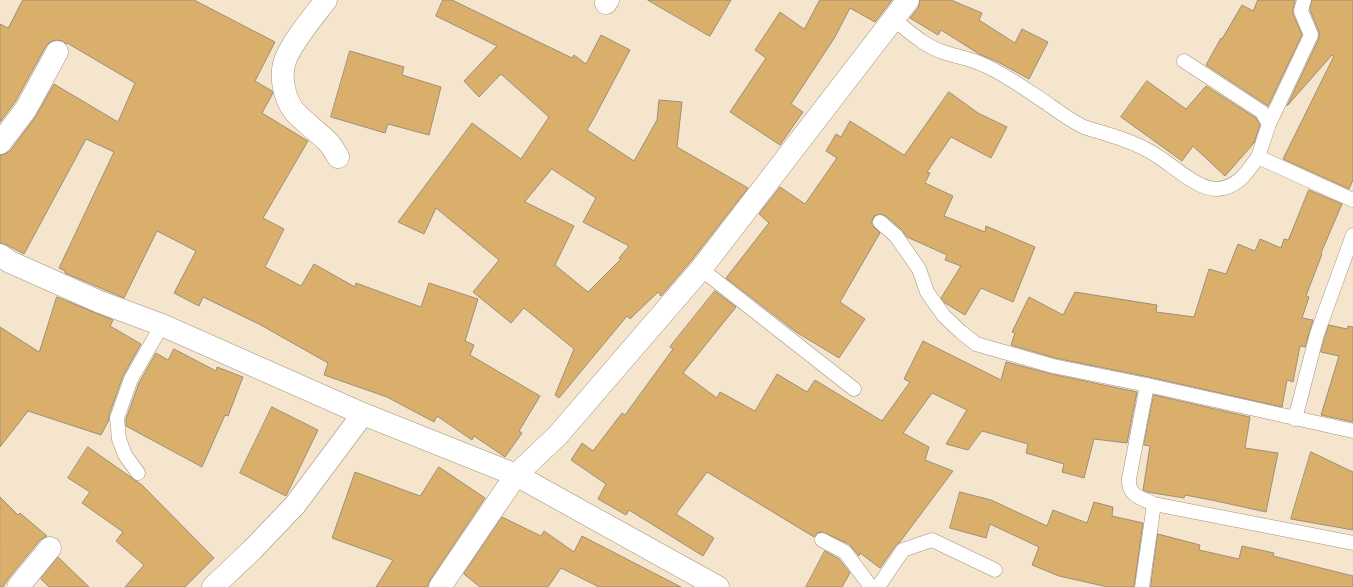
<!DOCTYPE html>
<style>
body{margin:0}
canvas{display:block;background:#f5e5cd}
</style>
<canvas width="1353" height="587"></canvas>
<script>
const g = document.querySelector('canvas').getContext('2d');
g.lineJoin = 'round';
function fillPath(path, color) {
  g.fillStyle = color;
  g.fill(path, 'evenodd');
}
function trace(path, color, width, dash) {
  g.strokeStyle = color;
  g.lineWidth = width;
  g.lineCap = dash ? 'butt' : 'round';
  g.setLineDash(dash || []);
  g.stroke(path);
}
const building = new Path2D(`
 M 23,0 L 194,0 L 275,42 L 255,81 L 272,91 L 273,93 L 262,113 L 308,141 L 263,218 L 284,229 L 265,267 L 301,286 L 314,264 L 355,287 L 356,283 L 421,307 L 429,283 L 478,299 L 465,341 L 474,345 L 470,355 L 540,396 L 519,431 L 522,433 L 505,457 L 474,436 L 472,440 L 437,416 L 434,422 L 387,397 L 324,375 L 328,363 L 259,324 L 203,297 L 199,306 L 174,293 L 196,251 L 157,231 L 124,298 L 65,273 L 65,271 L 59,268 L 114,152 L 86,139 L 24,254 L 7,245 L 0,243 L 0,155 L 5,154 L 10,151 L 36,116 L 54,84 L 118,122 L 135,83 L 67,43 L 66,44 L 63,41 L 56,40 L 50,42 L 46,46 L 15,102 L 0,122 L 0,24 L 8,28 Z
 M 443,0 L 452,0 L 572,58 L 574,55 L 586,64 L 601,35 L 630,50 L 594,118 L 587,130 L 634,161 L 657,120 L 659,100 L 682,102 L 677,147 L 748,188 L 691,261 L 661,296 L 658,292 L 630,319 L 627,316 L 559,398 L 555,395 L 574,349 L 524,308 L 511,323 L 473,292 L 499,260 L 436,208 L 424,234 L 398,222 L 472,123 L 521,159 L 549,117 L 501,74 L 479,97 L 464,81 L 497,46 L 436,16 ZM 552,169 L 596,198 L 583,222 L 629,246 L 619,258 L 621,259 L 588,292 L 555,265 L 574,226 L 525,202 Z
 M 648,0 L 731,0 L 710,36 Z
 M 820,0 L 892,0 L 875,22 L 850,8 L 835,37 L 791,104 L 803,112 L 780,145 L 730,112 L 766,58 L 755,50 L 780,12 L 804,29 Z
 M 920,0 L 951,0 L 982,13 L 979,20 L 1015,43 L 1022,29 L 1048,42 L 1029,79 L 998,62 L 979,54 L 941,30 L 938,35 L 910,18 L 918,8 Z
 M 1258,0 L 1295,0 L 1293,9 L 1293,14 L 1302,35 L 1268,106 L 1206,65 L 1221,38 L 1222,39 L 1242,5 L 1253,11 Z
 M 1312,0 L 1353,0 L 1353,180 L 1349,189 L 1283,159 L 1334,56 L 1332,55 L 1287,106 L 1319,38 L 1319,32 L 1310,10 Z
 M 350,51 L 404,67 L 402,75 L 441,87 L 429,135 L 388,124 L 385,133 L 331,117 Z
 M 1147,81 L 1186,109 L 1206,86 L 1256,118 L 1260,125 L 1254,143 L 1225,176 L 1193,146 L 1182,161 L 1121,117 Z
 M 949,92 L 978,113 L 1007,127 L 991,158 L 951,137 L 927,172 L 930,173 L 925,183 L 953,196 L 944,216 L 985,232 L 986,226 L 1035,247 L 1013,302 L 981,288 L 965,315 L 945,303 L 941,298 L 961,266 L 945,260 L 947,255 L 907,237 L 902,230 L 886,216 L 881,214 L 874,216 L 872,221 L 872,225 L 880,233 L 840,302 L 865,319 L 839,358 L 796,332 L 726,278 L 769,223 L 759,214 L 780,187 L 805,204 L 837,158 L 826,151 L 836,134 L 841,137 L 850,121 L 904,155 Z
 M 1309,190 L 1342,204 L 1321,253 L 1322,254 L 1306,296 L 1309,297 L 1302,318 L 1313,320 L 1305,347 L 1300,346 L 1293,382 L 1287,380 L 1282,407 L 1149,377 L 1055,358 L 1011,345 L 1015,333 L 1012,332 L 1029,297 L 1063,315 L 1075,292 L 1157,305 L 1156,312 L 1194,317 L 1209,269 L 1226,274 L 1238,244 L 1255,251 L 1260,239 L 1281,248 L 1284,239 L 1288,240 Z
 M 715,291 L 736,307 L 683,373 L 717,398 L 720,392 L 755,411 L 777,374 L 807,392 L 815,380 L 882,421 L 910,382 L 904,379 L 923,341 L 1001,380 L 1006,362 L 1051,374 L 1137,392 L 1127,443 L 1094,439 L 1084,478 L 1062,472 L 1064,464 L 1026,453 L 1028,444 L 982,431 L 968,450 L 946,444 L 967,410 L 932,393 L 903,433 L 929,447 L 925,460 L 953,471 L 900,542 L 896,545 L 880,568 L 860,553 L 859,556 L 849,544 L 822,532 L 817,533 L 814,537 L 707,472 L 676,514 L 714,538 L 703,556 L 629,510 L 626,515 L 598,499 L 606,484 L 571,460 L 582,443 L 593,451 L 622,413 L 625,415 L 673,349 L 670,347 Z
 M 57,297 L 113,320 L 110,326 L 141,344 L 123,376 L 109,415 L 109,420 L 101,435 L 28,411 L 0,447 L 0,327 L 39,352 Z
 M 1329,325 L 1347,329 L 1348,326 L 1353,327 L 1353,422 L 1321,415 L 1339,356 L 1321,352 Z
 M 174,349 L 216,371 L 217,367 L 243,377 L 228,416 L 225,415 L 202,467 L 126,426 L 126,419 L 139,383 L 156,353 L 168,360 Z
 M 1154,395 L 1250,417 L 1245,448 L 1278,453 L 1266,512 L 1216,501 L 1185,495 L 1184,498 L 1147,492 L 1143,490 L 1150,446 L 1144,445 Z
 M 272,407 L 318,430 L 286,496 L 240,473 Z
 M 88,447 L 142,485 L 214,558 L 185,587 L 125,587 L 144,565 L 116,541 L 123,532 L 82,503 L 90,492 L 68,478 Z
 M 1311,452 L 1353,472 L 1353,530 L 1291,519 Z
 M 439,467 L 485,498 L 430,580 L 428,587 L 376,587 L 393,560 L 332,538 L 355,472 L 420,496 Z
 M 960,492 L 991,500 L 1047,526 L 1053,510 L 1087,523 L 1094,502 L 1113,507 L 1112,516 L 1143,523 L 1134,587 L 1108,587 L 1059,576 L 1032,565 L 1039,547 L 990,524 L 986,538 L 950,528 Z
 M 0,497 L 18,515 L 20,513 L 47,536 L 40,540 L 8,579 L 3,587 L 0,587 Z
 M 502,517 L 541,536 L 544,531 L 574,552 L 582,536 L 681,587 L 599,587 L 561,568 L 548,587 L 480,587 L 464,574 Z
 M 1158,534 L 1200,545 L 1199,550 L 1239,559 L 1242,546 L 1274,553 L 1273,556 L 1353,576 L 1353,587 L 1151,587 Z
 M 825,551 L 839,559 L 850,573 L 842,587 L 806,587 Z
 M 58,557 L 89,587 L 49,587 L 41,579 Z`);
fillPath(building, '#d9af6b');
trace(building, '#9d8f78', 1);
const service = new Path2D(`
 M 893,19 C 909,31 924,46 943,52 C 958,57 972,59 986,66 C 1008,76 1028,91 1048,104 C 1059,112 1071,121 1084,127 C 1092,130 1101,132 1110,135 C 1123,139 1137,144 1149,151 C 1169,161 1195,189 1216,189 C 1238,188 1247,172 1258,157
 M 1184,61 L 1262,112 L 1269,124 L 1258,157 L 1353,200
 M 1269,124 L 1311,35 L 1301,11 L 1304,0
 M 880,222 L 896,236 L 919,269 L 927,292 L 944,316 L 961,332 L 976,344 L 1053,366 L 1147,385 L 1353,431
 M 701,269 L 854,389
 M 1147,385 L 1129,479 C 1128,496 1141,498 1154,504 L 1353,543
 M 1295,419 L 1317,334 L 1353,235
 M 138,473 L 125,455 L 119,439 L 117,418 L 131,379 L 162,325
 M 822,540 L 845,552 L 871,587
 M 878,587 L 903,550 L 932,540 L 995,570
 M 1142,587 L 1154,504`);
const minor = new Path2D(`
 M 326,0 C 313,17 295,38 286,58 C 279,74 284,98 294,111 C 304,122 317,131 328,142 C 332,146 335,152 338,157
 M 606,3 L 608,0
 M 0,143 L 26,109 L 57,52
 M 0,255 L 10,262 L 100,302 L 162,325 L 363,414 L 516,475 L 718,587
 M 18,587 L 50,548
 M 213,587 L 253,549 L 295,505 L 363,414
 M 440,587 L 516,475 L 558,435 L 701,269 L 908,0`);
trace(service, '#a1937d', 15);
trace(minor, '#a1937d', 23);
trace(service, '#fff', 14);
trace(minor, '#fff', 22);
</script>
